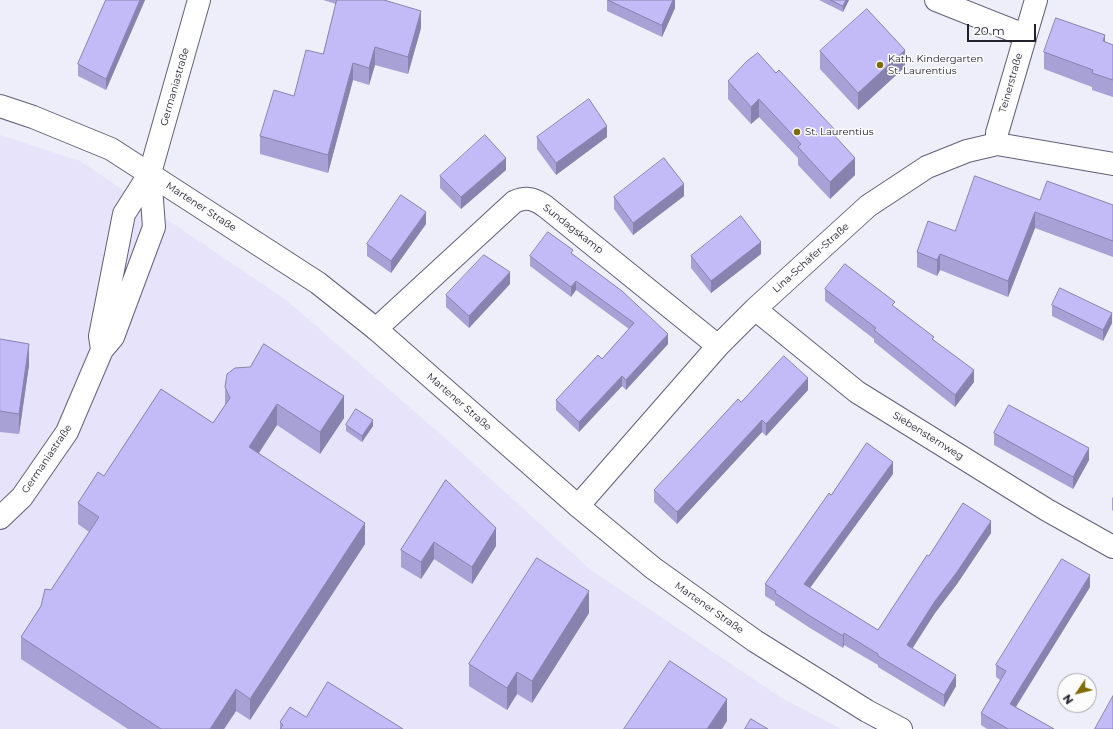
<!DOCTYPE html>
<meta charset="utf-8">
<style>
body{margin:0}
#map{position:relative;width:1113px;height:729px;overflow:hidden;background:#eeedfa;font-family:Montserrat,sans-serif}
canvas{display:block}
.north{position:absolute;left:1057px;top:673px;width:40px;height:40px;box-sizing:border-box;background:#fcfcfc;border:1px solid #a5a4a9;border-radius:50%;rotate:235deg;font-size:11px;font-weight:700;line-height:16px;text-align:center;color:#22202c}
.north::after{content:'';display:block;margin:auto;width:14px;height:18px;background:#816b04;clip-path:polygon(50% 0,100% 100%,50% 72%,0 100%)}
.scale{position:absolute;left:967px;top:24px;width:69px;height:18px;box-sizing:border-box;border:2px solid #22202c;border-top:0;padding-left:5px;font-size:12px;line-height:14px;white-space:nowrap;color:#22202c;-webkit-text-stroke:3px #fcfcfc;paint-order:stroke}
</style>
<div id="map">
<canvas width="1113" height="729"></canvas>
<div class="north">N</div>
<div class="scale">20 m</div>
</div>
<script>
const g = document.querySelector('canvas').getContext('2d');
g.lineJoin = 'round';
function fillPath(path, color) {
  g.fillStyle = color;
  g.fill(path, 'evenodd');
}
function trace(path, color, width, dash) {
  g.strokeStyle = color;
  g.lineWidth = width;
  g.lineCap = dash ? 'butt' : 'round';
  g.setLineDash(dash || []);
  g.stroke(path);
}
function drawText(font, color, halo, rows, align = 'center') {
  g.font = font + ' Montserrat,sans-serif';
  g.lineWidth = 3;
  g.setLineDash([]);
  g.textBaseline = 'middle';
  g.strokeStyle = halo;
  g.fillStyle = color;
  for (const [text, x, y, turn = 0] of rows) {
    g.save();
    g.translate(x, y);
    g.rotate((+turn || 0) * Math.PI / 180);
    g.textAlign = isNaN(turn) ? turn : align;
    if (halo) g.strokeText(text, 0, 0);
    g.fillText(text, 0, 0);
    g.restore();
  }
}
fillPath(new Path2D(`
 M 0,135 L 80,161 L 285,299 L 454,446 L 592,571 L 780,697 L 841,729 L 0,729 Z`), '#e6e3fb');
const minor = new Path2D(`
 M 936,0 L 1024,35
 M 997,144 L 997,133 L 1036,0
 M 755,309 L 857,392 L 1047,510 L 1113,547
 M 376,329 L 514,202 C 527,196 535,199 546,207 L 718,346
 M 102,350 L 100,336 L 124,214 L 150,173 L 199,0
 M 578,506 L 718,346 L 755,309 L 868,206 L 927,167 L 967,151 L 997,144 L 1113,164
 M 0,518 L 22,497 L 67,432 L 102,350 L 113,337 L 154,227 L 150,173`);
const tertiary = new Path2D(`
 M 0,106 L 33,117 L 111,149 L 318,283 L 376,329 L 578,506 L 653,568 L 755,641 L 867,711 L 901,729`);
trace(minor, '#635f7b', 24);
trace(tertiary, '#635f7b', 24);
trace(minor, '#fff', 22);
trace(tertiary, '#fff', 22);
fillPath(new Path2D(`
 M 106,0 L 145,0 L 106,90 L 78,76 L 78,64 Z
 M 323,0 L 384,0 L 421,28 L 408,74 L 375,65 L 369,85 L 353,80 L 328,173 L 260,154 L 260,136 L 294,96 L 323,54 L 336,4 Z
 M 607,0 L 675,0 L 675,8 L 662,37 L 607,11 Z
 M 819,0 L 849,0 L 843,12 Z
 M 1105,42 L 1113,45 L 1113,97 L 1092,90 L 1092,87 L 1044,69 L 1044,52 Z
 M 820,51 L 905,67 L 858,110 L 820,69 Z
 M 776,73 L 836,138 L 855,175 L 830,199 L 798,165 L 798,158 L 759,117 L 751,124 L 728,99 L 728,81 Z
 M 537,137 L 607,137 L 556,175 L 537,149 Z
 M 506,170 L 461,209 L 440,188 L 440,176 Z
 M 684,196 L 633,235 L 614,209 L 614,197 Z
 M 1040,200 L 1113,205 L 1113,257 L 1035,228 L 1008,297 L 940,270 L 937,276 L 917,267 L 917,252 L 955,231 Z
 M 426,224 L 391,273 L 367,256 L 367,244 Z
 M 573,254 L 668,344 L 626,390 L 622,386 L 579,432 L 556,410 L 556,400 L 602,359 L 629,329 L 576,290 L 571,297 L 530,266 L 530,256 Z
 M 761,254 L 711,293 L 691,268 L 691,256 Z
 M 510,284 L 469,328 L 446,307 L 446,295 Z
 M 825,289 L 895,307 L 934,340 L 974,382 L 955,407 L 874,342 L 874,339 L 825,301 Z
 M 1052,305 L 1112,323 L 1103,341 L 1052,316 Z
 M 0,339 L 29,365 L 19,434 L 0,432 Z
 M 225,387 L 344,418 L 320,454 L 277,425 L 259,453 L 365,544 L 250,720 L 236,711 L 224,729 L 128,729 L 21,659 L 21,637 L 89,532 L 78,524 L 78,503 L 104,476 L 213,423 L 225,405 Z
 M 808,390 L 766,436 L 762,432 L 677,524 L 654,502 L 654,490 L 741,402 Z
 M 346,425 L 373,426 L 362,442 L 346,431 Z
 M 994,433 L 1089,460 L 1073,489 L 994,445 Z
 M 893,474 L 810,588 L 878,630 L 929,556 L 991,533 L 957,584 L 935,613 L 912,648 L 956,686 L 944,707 L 878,667 L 878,665 L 844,645 L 843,648 L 810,628 L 775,605 L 775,602 L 765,596 L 765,584 L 831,495 Z
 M 446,480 L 496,546 L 472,584 L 434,559 L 421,579 L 401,567 L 401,550 Z
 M 1113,497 L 1113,511 L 1112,510 L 1112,498 Z
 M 1090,587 L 1016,707 L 1054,729 L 987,729 L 981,725 L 981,713 L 1000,680 L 996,677 L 996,665 Z
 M 589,613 L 532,703 L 517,694 L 507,710 L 469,686 L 469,664 Z
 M 306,717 L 403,729 L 280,729 L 280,722 Z`), '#a8a1d5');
fillPath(new Path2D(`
 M 140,0 L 145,0 L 106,90 L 106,79 Z
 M 673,0 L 675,0 L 675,8 L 662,37 L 662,25 Z
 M 846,0 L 849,0 L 843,12 L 843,6 Z
 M 421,11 L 421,28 L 408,74 L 408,57 Z
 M 1105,35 L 1105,52 L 1103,41 Z
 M 375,47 L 375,65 L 369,85 L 369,68 Z
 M 905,50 L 905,67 L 858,110 L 858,93 Z
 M 353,63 L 353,80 L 328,173 L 328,155 Z
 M 759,99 L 759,117 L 751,124 L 751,107 Z
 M 607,126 L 607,137 L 556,175 L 556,163 Z
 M 836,131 L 836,149 L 833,134 Z
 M 506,158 L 506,170 L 461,209 L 461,197 Z
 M 855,158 L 855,175 L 830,199 L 830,182 Z
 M 684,184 L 684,196 L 633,235 L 633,223 Z
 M 426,212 L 426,224 L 391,273 L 391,261 Z
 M 1035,212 L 1035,228 L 1008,297 L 1008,281 Z
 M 761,242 L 761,254 L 711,293 L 711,281 Z
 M 940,254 L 940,270 L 937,276 L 937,260 Z
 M 510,272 L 510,284 L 469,328 L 469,316 Z
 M 576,281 L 576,290 L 571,297 L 571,287 Z
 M 1112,313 L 1112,323 L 1103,341 L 1103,330 Z
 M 668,334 L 668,344 L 626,390 L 626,380 Z
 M 29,344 L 29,365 L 19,434 L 19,414 Z
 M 974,370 L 974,382 L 955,407 L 955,395 Z
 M 622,376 L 622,386 L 579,432 L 579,422 Z
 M 808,378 L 808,390 L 766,436 L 766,424 Z
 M 344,396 L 344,418 L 320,454 L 320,432 Z
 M 277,404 L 277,425 L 249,468 L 249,447 Z
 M 373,420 L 373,426 L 362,442 L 362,436 Z
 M 762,420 L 762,432 L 677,524 L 677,512 Z
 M 1089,448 L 1089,460 L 1073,489 L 1073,477 Z
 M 893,462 L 893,474 L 804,596 L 804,584 Z
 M 991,521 L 991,533 L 957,584 L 935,613 L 907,657 L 907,645 L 935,601 Z
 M 365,523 L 365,544 L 250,720 L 250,699 Z
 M 496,528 L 496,546 L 472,584 L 472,567 Z
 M 434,542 L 434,559 L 421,579 L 421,562 Z
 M 1090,575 L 1090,587 L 1010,716 L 1010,704 Z
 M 589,591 L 589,613 L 532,703 L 532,681 Z
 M 844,633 L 844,645 L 843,648 L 843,636 Z
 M 517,672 L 517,694 L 507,710 L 507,688 Z
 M 956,675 L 956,686 L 944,707 L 944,695 Z
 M 236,689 L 236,711 L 224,729 L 210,729 Z
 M 727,699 L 727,721 L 722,729 L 707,729 Z`), '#8883ae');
const building = new Path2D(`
 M 106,0 L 140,0 L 106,79 L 78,64 Z
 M 337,0 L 384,0 L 421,11 L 408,57 L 375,47 L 369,68 L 353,63 L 328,155 L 260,136 L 274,90 L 294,96 L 306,50 L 323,54 Z
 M 608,0 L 673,0 L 662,25 Z
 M 831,0 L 846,0 L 843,6 Z
 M 867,9 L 905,50 L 858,93 L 820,51 Z
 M 1056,18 L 1105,35 L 1103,41 L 1113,45 L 1113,80 L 1092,73 L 1093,70 L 1044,52 Z
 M 758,53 L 776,73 L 779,70 L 836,131 L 833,134 L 855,158 L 830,182 L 798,147 L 801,144 L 759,99 L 751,107 L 728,81 L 747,61 Z
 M 589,99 L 607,126 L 556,163 L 537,137 Z
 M 485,135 L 506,158 L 461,197 L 440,176 Z
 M 664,158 L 684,184 L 633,223 L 614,197 Z
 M 975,176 L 1040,200 L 1047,181 L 1113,205 L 1113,241 L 1035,212 L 1008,281 L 940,254 L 937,260 L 917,252 L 928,221 L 955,231 Z
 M 401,195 L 426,212 L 391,261 L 367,244 Z
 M 741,216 L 761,242 L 711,281 L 691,256 Z
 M 548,232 L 573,250 L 571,253 L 622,291 L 668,334 L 626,380 L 622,376 L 579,422 L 556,400 L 598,355 L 602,359 L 634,323 L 576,281 L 571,287 L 530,256 Z
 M 484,255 L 510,272 L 469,316 L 446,295 Z
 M 845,264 L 895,302 L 892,305 L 934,337 L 932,339 L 974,370 L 955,395 L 874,330 L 876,328 L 825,289 Z
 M 1060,288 L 1112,313 L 1103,330 L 1052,305 Z
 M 0,339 L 29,344 L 19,414 L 0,411 Z
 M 264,344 L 344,396 L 320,432 L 277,404 L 249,447 L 365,523 L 250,699 L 236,689 L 210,729 L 161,729 L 21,637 L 41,606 L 45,589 L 51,590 L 99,517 L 78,503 L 98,472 L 104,476 L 161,389 L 213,423 L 230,398 L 225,387 L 227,374 L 235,368 L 250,367 Z
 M 784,356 L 808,378 L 766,424 L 762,420 L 677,512 L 654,490 L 738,399 L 741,402 Z
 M 1009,405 L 1089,448 L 1073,477 L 994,433 Z
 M 356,409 L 373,420 L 362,436 L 346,425 Z
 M 867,443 L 893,462 L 804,584 L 878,630 L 927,555 L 929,556 L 963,503 L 991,521 L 957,572 L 935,601 L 907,645 L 956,675 L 944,695 L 878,656 L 878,654 L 844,633 L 843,636 L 810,616 L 775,593 L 776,591 L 765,584 L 829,493 L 831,495 Z
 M 446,480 L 496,528 L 472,567 L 434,542 L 421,562 L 401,550 Z
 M 537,558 L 589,591 L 532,681 L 517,672 L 507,688 L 469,664 Z
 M 1062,559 L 1090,575 L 1010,704 L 1054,729 L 1008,729 L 981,713 L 1006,671 L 996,665 Z
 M 670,661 L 727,699 L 707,729 L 624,729 Z
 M 328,682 L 403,729 L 280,729 L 283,725 L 280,722 L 290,707 L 306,717 Z
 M 1113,696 L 1113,729 L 1095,729 Z
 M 751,719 L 768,729 L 745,729 Z`);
fillPath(building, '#c3bbf8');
trace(building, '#8883ae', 1);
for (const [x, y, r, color] of [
 [880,65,4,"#816b04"],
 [797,132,4,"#816b04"]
]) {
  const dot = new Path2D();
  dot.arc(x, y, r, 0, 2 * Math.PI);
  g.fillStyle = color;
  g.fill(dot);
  trace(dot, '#fcfcfc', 1.5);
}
drawText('10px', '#22202c', '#fcfcfc', [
 ["Kath. Kindergarten",888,59],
 ["St. Laurentius",888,71],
 ["St. Laurentius",805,132]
], 'left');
drawText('10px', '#22202c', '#fcfcfc', [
 ["Teinerstraße",1011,83,-74],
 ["Germaniastraße",175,87,-74],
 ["Martener Straße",201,207,33],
 ["Sundagskamp",573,229,38],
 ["Lina-Schäfer-Straße",811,258,-42],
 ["Martener Straße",459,402,41],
 ["Siebensternweg",928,436,32],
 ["Germaniastraße",47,459,-56],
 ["Martener Straße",709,608,35]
]);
</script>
